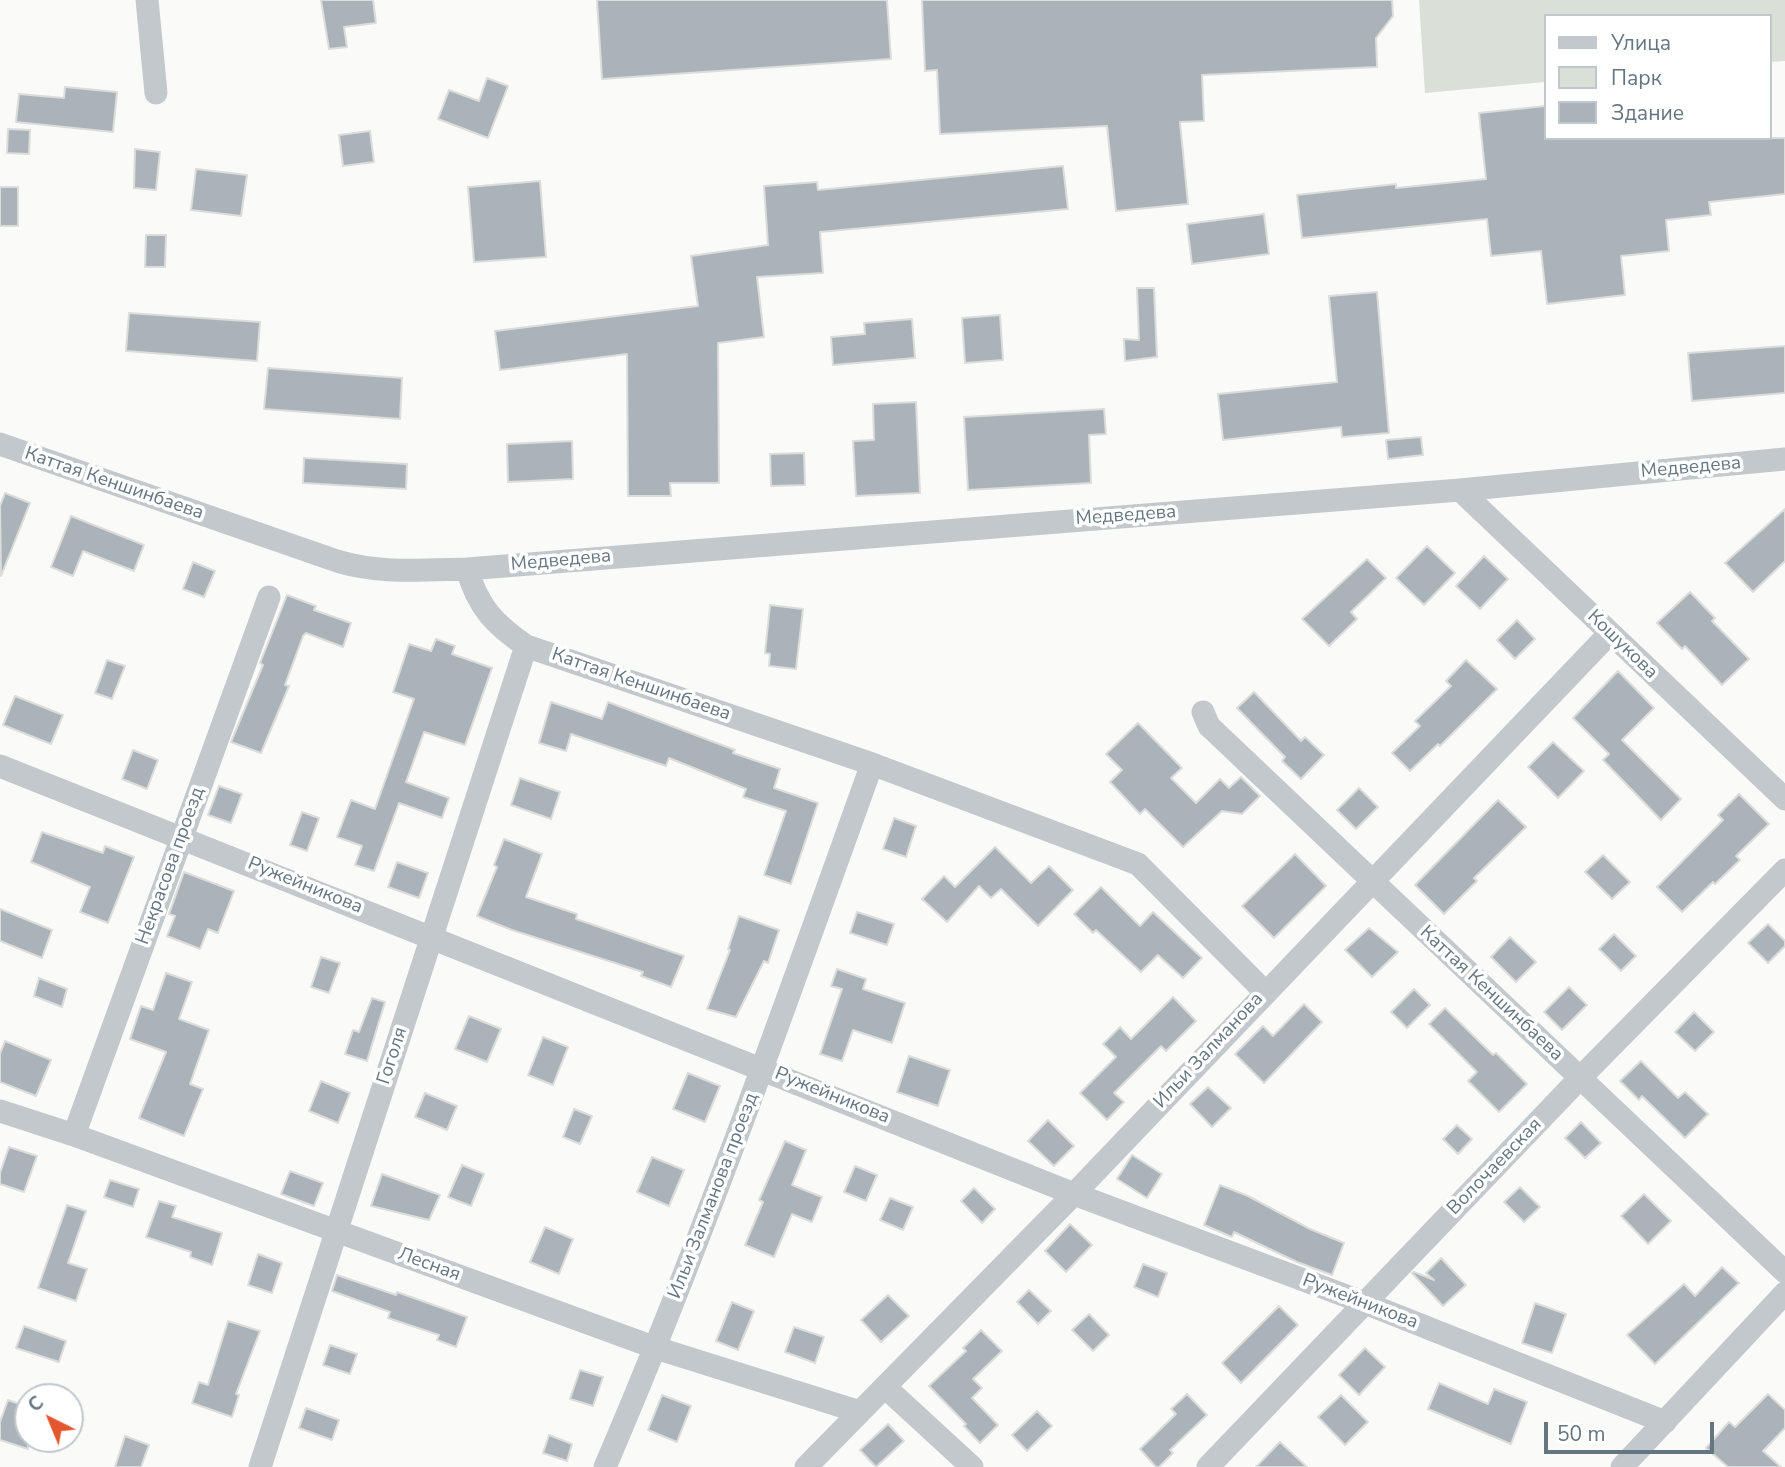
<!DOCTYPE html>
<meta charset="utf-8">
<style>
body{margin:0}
#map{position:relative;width:1785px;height:1467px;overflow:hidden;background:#fafaf8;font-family:"Nunito Sans",sans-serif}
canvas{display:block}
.legend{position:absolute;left:1544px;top:14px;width:228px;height:126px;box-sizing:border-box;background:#fff;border:2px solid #c1c8cd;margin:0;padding:9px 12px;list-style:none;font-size:21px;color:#657683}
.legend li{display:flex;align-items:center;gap:14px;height:35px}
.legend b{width:35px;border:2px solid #c1c8cd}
.north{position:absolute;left:14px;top:1383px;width:70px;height:70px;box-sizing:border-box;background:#fff;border:2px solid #c1c8cd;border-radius:50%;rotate:317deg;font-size:19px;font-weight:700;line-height:28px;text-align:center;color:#657683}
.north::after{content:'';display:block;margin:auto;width:24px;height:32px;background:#e4572e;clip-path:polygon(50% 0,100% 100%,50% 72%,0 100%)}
.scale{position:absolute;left:1544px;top:1422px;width:170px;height:32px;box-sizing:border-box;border:4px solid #657683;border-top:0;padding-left:9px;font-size:21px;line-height:24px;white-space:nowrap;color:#657683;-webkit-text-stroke:5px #fff;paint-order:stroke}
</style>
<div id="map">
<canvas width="1785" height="1467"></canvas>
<ul class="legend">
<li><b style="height:9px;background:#c3c8cc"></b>Улица</li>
<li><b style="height:19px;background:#dadfd7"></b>Парк</li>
<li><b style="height:19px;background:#aab3b9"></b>Здание</li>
</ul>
<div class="north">С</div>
<div class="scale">50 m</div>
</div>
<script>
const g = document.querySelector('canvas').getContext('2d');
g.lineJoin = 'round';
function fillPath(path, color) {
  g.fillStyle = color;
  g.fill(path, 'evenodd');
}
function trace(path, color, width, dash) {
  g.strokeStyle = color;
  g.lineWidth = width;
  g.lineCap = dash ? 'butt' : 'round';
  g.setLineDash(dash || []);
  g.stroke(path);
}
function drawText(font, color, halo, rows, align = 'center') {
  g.font = font + ' "Nunito Sans",sans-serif';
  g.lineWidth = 7;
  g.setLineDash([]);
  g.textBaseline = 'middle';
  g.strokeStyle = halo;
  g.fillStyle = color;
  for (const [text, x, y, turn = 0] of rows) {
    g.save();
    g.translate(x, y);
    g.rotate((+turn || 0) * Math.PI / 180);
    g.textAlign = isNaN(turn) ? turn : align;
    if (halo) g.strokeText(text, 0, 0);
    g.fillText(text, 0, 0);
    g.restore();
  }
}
fillPath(new Path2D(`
 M 1419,0 L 1785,0 L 1785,61 L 1769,62 L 1769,16 L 1545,16 L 1545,82 L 1425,93 Z`), '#dadfd7');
const building = new Path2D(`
 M 321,0 L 373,0 L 376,23 L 344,27 L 347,47 L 329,49 Z
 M 597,0 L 887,0 L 891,59 L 602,79 Z
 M 922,0 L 1392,0 L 1393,16 L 1376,38 L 1377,67 L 1202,75 L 1204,121 L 1180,122 L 1188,204 L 1116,211 L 1107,126 L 940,134 L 937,70 L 925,71 Z
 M 487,78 L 508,86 L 488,138 L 438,119 L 449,90 L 479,101 Z
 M 65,87 L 117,92 L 113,132 L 16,122 L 19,94 L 64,98 Z
 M 1545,106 L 1545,138 L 1785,138 L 1785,194 L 1709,202 L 1711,215 L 1666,220 L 1669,251 L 1621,256 L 1625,295 L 1547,304 L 1541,251 L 1491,256 L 1487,219 L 1302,238 L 1297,195 L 1396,184 L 1396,188 L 1486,179 L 1479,113 Z
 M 8,129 L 30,130 L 29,154 L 7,153 Z
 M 370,131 L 374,162 L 343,166 L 339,135 Z
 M 135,149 L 160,152 L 156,190 L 134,188 Z
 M 1063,166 L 1068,209 L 820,232 L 823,273 L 757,277 L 764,337 L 718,343 L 719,483 L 670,483 L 671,496 L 628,496 L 627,354 L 500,370 L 495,331 L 698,306 L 691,256 L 768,245 L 764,186 L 817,182 L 818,190 Z
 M 196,169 L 247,175 L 241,216 L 191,210 Z
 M 540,181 L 546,257 L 474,262 L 468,187 Z
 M 0,187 L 18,187 L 18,226 L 0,226 Z
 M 1264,214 L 1269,254 L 1192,264 L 1187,224 Z
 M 146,235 L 166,235 L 165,267 L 145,267 Z
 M 1137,288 L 1154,288 L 1157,357 L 1125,361 L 1124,339 L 1139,340 Z
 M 1377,292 L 1389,433 L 1342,437 L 1341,427 L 1223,440 L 1218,394 L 1337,382 L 1329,296 Z
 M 129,313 L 260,322 L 257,361 L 126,351 Z
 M 1000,315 L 1003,360 L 965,363 L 962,318 Z
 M 912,319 L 915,358 L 833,365 L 831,337 L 865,334 L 864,323 Z
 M 1785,346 L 1785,393 L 1692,401 L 1688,353 Z
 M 268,368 L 402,378 L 400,419 L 264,409 Z
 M 916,402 L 920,493 L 856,496 L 853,441 L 874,440 L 873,404 Z
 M 1104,409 L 1106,434 L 1089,435 L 1091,483 L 968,490 L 964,417 Z
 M 1421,437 L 1423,455 L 1388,459 L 1386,440 Z
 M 572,441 L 573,479 L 508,482 L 507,444 Z
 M 804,453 L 805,485 L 771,486 L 770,454 Z
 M 304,458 L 407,464 L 406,489 L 303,483 Z
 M 5,493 L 30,503 L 1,576 L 0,506 Z
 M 1785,509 L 1785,561 L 1753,592 L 1725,563 Z
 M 71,516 L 144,545 L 134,571 L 83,551 L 73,576 L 51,567 Z
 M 1427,546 L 1455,573 L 1424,605 L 1396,578 Z
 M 1484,556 L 1508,579 L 1480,609 L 1456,586 Z
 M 1367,559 L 1386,578 L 1351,612 L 1357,619 L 1329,646 L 1302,619 Z
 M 193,562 L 215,571 L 204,597 L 183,589 Z
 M 1690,592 L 1715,618 L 1712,621 L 1749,659 L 1722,685 L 1685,646 L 1682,649 L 1657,623 Z
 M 287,595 L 316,606 L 314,610 L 351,623 L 343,647 L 306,633 L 303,636 L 285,685 L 289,686 L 261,753 L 231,742 L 263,665 L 260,663 Z
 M 770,605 L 803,609 L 796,669 L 769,666 L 770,654 L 765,653 Z
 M 1517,620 L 1535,639 L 1515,659 L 1497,640 Z
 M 436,639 L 455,646 L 452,654 L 492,668 L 465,745 L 424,732 L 406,782 L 449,798 L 442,818 L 399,803 L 374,871 L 355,865 L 362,846 L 337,837 L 351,800 L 375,809 L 414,699 L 393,692 L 409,644 L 431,651 Z
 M 107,660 L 125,666 L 112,699 L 95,693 Z
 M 1466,660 L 1497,689 L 1440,746 L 1438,744 L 1410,771 L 1392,753 L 1420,726 L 1415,721 L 1451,686 L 1446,681 Z
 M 1618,671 L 1654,708 L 1622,740 L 1681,799 L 1661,820 L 1603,760 L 1609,754 L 1573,718 Z
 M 1254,692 L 1301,741 L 1305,737 L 1324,755 L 1301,779 L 1282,761 L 1285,757 L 1237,708 Z
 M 15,696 L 63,715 L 51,744 L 3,725 Z
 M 551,702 L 602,719 L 608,702 L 735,750 L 733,753 L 780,769 L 774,788 L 818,803 L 791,884 L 764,875 L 786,811 L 743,797 L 746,789 L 669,758 L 666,766 L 571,734 L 566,751 L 539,743 Z
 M 1138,723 L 1182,768 L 1171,778 L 1196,803 L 1220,779 L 1229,788 L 1241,777 L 1260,796 L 1242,814 L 1222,811 L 1183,847 L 1145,809 L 1140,814 L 1110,782 L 1122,770 L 1106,754 Z
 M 1553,742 L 1584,771 L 1558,798 L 1528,767 Z
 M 133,750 L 158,760 L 147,789 L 122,779 Z
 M 520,778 L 560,792 L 551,819 L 511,805 Z
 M 219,786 L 242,794 L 231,823 L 208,815 Z
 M 1359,788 L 1378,807 L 1356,829 L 1337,810 Z
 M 1739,794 L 1769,824 L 1736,856 L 1740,860 L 1715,884 L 1713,882 L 1682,912 L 1657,887 L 1723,820 L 1718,815 Z
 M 1498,800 L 1526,827 L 1474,878 L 1477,881 L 1444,914 L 1415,885 Z
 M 302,812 L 319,818 L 307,851 L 290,845 Z
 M 894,818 L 916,826 L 906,857 L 883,849 Z
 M 42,832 L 103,853 L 105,846 L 134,857 L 108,923 L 80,912 L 90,887 L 31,862 Z
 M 504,839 L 542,854 L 526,897 L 577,914 L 576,919 L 684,956 L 671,987 L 641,976 L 643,972 L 512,930 L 477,916 L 497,867 L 494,865 Z
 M 995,847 L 1031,883 L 1049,866 L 1073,890 L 1038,926 L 1001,889 L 991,898 L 979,886 L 947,922 L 922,899 L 944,876 L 955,887 Z
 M 1295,854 L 1326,886 L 1274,938 L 1242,906 Z
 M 1603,855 L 1630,882 L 1612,899 L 1585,872 Z
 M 397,862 L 428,873 L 419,898 L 388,887 Z
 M 184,872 L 234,891 L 218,933 L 208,929 L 200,949 L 167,936 L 175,916 L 169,914 Z
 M 1101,887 L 1140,926 L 1153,912 L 1202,958 L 1183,978 L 1158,955 L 1141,972 L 1096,930 L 1093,933 L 1074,914 Z
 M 0,909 L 52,930 L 42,958 L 0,941 Z
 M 857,912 L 894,924 L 887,945 L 850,933 Z
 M 739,916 L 779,930 L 768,963 L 764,961 L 736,1017 L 707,1009 L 730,950 L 728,949 Z
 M 1768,924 L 1785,941 L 1785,946 L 1768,963 L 1748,943 Z
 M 1369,928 L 1398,952 L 1372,977 L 1345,950 Z
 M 1614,934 L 1636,956 L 1621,971 L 1599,949 Z
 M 1510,937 L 1536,962 L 1516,982 L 1491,957 Z
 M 321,957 L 340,963 L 329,993 L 311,987 Z
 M 837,969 L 866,979 L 863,989 L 905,1003 L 892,1043 L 853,1030 L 842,1061 L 820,1054 L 842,989 L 831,986 Z
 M 166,973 L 192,982 L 179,1019 L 209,1030 L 190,1084 L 203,1089 L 184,1136 L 139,1118 L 166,1052 L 130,1039 L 141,1006 L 153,1010 Z
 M 39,978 L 67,989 L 62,1007 L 34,996 Z
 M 1569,987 L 1587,1005 L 1562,1030 L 1544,1012 Z
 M 1414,989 L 1430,1005 L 1407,1028 L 1391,1012 Z
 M 1173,997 L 1196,1021 L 1166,1051 L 1161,1046 L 1114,1093 L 1124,1102 L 1107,1120 L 1080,1093 L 1116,1057 L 1103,1044 L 1120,1027 L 1131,1039 Z
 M 372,998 L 385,1002 L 367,1061 L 345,1054 L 353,1030 L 359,1032 Z
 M 1304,1004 L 1322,1022 L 1264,1083 L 1235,1054 L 1263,1026 L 1273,1036 Z
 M 1445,1008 L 1493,1055 L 1496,1053 L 1527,1084 L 1499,1112 L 1468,1081 L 1477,1072 L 1429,1024 Z
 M 1694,1012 L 1714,1032 L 1695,1051 L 1675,1032 Z
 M 469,1016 L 501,1029 L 487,1062 L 455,1049 Z
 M 543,1037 L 568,1047 L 553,1085 L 528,1075 Z
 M 5,1041 L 51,1060 L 36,1096 L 0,1082 L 0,1054 Z
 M 909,1056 L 950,1070 L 938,1106 L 897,1092 Z
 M 1641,1061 L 1678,1098 L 1685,1092 L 1708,1114 L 1685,1138 L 1642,1096 L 1639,1100 L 1620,1081 Z
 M 688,1073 L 720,1086 L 705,1122 L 673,1109 Z
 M 321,1081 L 350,1093 L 338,1123 L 309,1111 Z
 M 1208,1087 L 1231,1108 L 1212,1127 L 1190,1104 Z
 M 425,1093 L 457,1106 L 447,1130 L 415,1117 Z
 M 574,1109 L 592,1116 L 580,1144 L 563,1137 Z
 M 1048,1120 L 1074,1146 L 1054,1166 L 1028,1141 Z
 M 1581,1122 L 1601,1143 L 1585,1158 L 1565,1138 Z
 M 1457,1125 L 1472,1139 L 1458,1154 L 1443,1139 Z
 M 785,1141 L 806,1150 L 792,1185 L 822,1197 L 812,1222 L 792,1214 L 774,1257 L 745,1245 L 763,1202 L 759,1200 Z
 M 9,1147 L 37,1156 L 24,1192 L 0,1184 L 0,1173 Z
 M 1132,1155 L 1162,1174 L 1147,1198 L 1117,1179 Z
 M 652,1157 L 684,1170 L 669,1206 L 637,1192 Z
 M 462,1165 L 484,1174 L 471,1206 L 448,1197 Z
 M 855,1166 L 877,1175 L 866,1201 L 844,1192 Z
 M 290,1171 L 323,1183 L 314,1206 L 281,1194 Z
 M 382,1174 L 440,1195 L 429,1220 L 371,1206 Z
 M 110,1180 L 139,1189 L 133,1207 L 104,1197 Z
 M 1220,1185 L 1248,1196 L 1310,1229 L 1344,1243 L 1332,1275 L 1297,1262 L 1234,1232 L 1232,1237 L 1204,1225 Z
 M 1520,1187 L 1540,1207 L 1524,1222 L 1504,1202 Z
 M 974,1188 L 995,1209 L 982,1223 L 961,1201 Z
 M 1644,1194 L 1671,1221 L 1648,1244 L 1621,1216 Z
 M 890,1198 L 913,1207 L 903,1230 L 880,1220 Z
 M 159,1201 L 176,1206 L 172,1217 L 222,1233 L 212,1265 L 190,1257 L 191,1252 L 146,1237 Z
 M 67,1205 L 86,1211 L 68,1263 L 87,1269 L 76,1301 L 38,1288 Z
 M 1070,1224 L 1092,1245 L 1066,1272 L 1045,1251 Z
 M 545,1227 L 573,1239 L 559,1274 L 530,1262 Z
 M 258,1254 L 282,1263 L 272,1293 L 248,1285 Z
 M 1441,1258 L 1466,1285 L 1443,1306 L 1412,1273 L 1414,1272 L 1434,1280 L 1426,1273 Z
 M 1143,1264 L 1167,1273 L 1158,1297 L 1134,1287 Z
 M 1722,1267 L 1739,1283 L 1655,1364 L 1627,1335 L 1684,1284 L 1695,1296 Z
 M 337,1275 L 396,1295 L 397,1292 L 467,1317 L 456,1347 L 437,1340 L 439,1335 L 388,1318 L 390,1312 L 332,1291 Z
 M 1029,1290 L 1051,1311 L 1038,1324 L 1017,1302 Z
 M 888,1295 L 909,1316 L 881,1342 L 861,1320 Z
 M 732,1302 L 754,1311 L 738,1350 L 716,1341 Z
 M 1535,1303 L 1566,1314 L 1552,1353 L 1522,1343 Z
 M 1279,1306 L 1298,1325 L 1241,1383 L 1222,1363 Z
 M 1089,1314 L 1109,1335 L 1093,1351 L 1072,1330 Z
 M 228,1321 L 260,1331 L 236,1394 L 239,1395 L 232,1417 L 192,1403 L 199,1382 L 208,1385 Z
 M 24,1326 L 66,1341 L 59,1362 L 16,1348 Z
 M 794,1327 L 824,1337 L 815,1363 L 785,1352 Z
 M 981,1330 L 1002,1351 L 973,1379 L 982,1388 L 972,1398 L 998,1425 L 980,1443 L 964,1426 L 966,1424 L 929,1386 L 966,1351 L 963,1348 Z
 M 330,1345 L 357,1354 L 350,1374 L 323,1365 Z
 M 1365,1348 L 1385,1367 L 1359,1395 L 1339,1375 Z
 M 580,1370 L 603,1377 L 593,1406 L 570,1399 Z
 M 1439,1383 L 1488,1404 L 1494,1389 L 1527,1402 L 1511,1444 L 1428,1409 Z
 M 1187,1394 L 1207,1415 L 1170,1450 L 1173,1453 L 1159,1467 L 1156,1467 L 1140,1449 L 1176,1414 L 1171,1409 Z
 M 1768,1394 L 1785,1410 L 1785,1428 L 1763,1451 L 1781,1467 L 1728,1467 L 1706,1448 L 1729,1422 L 1735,1427 Z
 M 662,1395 L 691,1406 L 677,1442 L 648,1430 Z
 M 1341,1395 L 1368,1422 L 1345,1445 L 1318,1417 Z
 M 8,1400 L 28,1407 L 28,1449 L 0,1440 L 0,1422 Z
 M 306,1408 L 339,1420 L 332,1440 L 299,1428 Z
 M 1037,1411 L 1052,1426 L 1027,1451 L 1012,1435 Z
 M 888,1424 L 904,1441 L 876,1467 L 860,1450 Z
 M 549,1435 L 572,1444 L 567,1461 L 543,1453 Z
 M 125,1436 L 149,1445 L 141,1467 L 115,1467 Z
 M 1280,1442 L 1307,1467 L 1256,1467 Z`);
fillPath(building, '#aab3b9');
trace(building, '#dcdcda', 2);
trace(new Path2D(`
 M 147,0 L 156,93
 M 0,444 L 337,561 C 379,574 423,570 467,569 L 1460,490 L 1785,459
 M 1460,490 L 1785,799
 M 467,569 C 478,607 494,624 526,646 L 872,764 L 1138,864 L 1265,992
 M 1203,712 L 1209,726 L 1785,1272
 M 0,766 L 1074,1194 L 1365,1303 L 1665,1422
 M 0,1111 L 74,1135 L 656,1348 L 860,1412
 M 74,1135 L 269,597
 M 885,1387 L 972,1467
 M 260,1467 L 526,646
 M 605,1467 C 704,1237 787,1000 872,764
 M 806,1467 L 1074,1194 L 1610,633
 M 1208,1467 L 1580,1078 L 1785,870
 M 1622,1467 L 1785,1293`), '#c3c8cc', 23);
drawText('19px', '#657683', '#fff', [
 ["Медведева",1691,468,-5],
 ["Каттая Кеншинбаева",114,484,19],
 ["Медведева",1126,516,-4],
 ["Медведева",561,561,-5],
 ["Кошукова",1622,645,44],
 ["Каттая Кеншинбаева",641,685,19],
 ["Некрасова проезд",171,866,-70],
 ["Ружейникова",305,886,22],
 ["Каттая Кеншинбаева",1491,994,43],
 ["Ильи Залманова",1209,1051,-47],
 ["Гоголя",393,1056,-72],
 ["Ружейникова",832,1096,22],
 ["Волочаевская",1495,1167,-46],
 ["Ильи Залманова проезд",714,1196,-69],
 ["Лесная",429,1265,20],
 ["Ружейникова",1360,1302,21]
]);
</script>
